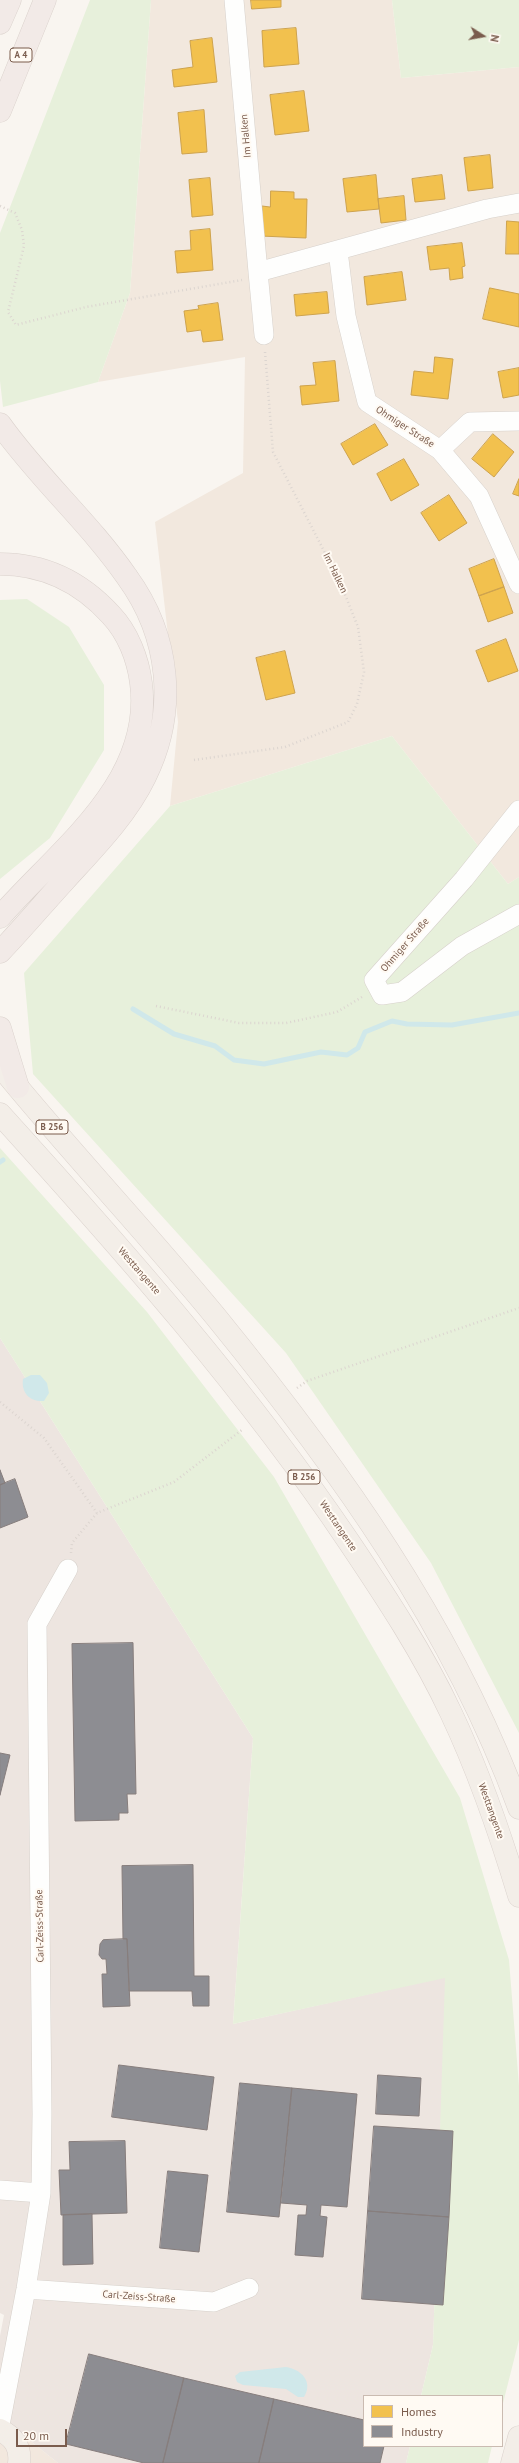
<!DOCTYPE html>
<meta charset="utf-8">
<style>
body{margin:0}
#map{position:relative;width:519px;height:2463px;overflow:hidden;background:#f9f5f0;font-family:"PT Sans",sans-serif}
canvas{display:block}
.legend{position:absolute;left:363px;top:2395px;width:140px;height:52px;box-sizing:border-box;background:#fffaf3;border:1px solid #cabbb1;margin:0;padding:5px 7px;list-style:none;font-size:12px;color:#7a5c4d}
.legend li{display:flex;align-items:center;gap:8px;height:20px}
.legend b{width:20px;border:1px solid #cabbb1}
.north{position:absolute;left:463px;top:16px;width:40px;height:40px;-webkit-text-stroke:3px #fffaf3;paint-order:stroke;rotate:101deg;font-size:11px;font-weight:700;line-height:16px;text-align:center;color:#7a5c4d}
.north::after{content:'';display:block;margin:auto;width:14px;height:18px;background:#7a5c4d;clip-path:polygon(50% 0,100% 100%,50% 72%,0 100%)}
.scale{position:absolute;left:16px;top:2429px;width:51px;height:18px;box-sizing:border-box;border:2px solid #7a5c4d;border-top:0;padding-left:5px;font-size:12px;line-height:14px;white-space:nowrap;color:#7a5c4d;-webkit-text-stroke:3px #fffaf3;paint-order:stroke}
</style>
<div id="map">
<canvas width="519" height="2463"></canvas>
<ul class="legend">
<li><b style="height:11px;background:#f2c14e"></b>Homes</li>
<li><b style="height:11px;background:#8d8d92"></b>Industry</li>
</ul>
<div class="north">N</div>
<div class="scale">20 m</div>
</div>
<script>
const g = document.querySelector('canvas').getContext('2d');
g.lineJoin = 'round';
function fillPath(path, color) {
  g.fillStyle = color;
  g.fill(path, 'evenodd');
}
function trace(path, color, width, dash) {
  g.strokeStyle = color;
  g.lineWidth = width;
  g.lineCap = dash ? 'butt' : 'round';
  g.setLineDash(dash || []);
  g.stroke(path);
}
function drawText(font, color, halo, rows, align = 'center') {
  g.font = font + ' "PT Sans",sans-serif';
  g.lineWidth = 4;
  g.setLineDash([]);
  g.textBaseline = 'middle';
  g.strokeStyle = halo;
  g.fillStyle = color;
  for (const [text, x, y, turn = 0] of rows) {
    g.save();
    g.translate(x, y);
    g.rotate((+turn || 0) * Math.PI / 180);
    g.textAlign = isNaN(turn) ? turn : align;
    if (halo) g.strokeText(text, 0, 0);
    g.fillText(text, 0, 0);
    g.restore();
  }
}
fillPath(new Path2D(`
 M 151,0 L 392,0 L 401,78 L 519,67 L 519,877 L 508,884 L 392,736 L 170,806 L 178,722 L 155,522 L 243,473 L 245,357 L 98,382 L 130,293 Z
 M 0,2417 L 58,2463 L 0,2463 Z`), '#f2e8de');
fillPath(new Path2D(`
 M 0,1338 L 253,1738 L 233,2024 L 446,1977 L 433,2345 L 421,2396 L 364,2396 L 364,2446 L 410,2446 L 406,2463 L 58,2463 L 0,2417 L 0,2336 L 4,2315 L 0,2313 Z`), '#ede5e0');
fillPath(new Path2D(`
 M 90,0 L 151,0 L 130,293 L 98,382 L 3,407 L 0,381 L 0,233 Z
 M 392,0 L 519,0 L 519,67 L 401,78 Z
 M 27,599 L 69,627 L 104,685 L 104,750 L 50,838 L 0,879 L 0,600 Z
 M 392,736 L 508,884 L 519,877 L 519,1733 L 431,1563 L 286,1353 L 33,1074 L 24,973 L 170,806 Z
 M 0,1148 L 147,1312 L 274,1477 L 460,1798 L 509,1960 L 519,2086 L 519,2340 L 502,2407 L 502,2396 L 421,2396 L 433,2345 L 445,1978 L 233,2024 L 253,1738 L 0,1338 Z
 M 410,2446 L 492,2446 L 488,2463 L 406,2463 Z`), '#e7f0db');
fillPath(new Path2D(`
 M 31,1375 L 40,1375 L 47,1383 L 49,1393 L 44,1401 C 30,1402 21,1393 23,1379 Z
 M 286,2367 C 300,2369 314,2381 304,2397 L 298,2397 L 286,2389 L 243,2385 L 237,2382 L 235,2376 L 240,2372 Z`), '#d0e8ea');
const homes = new Path2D(`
 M 251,0 L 281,0 L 281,7 L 252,9 Z
 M 296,28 L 299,64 L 264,67 L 262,31 Z
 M 212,38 L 217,82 L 174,87 L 172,70 L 193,67 L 190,41 Z
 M 304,91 L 309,131 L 275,135 L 270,95 Z
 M 204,110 L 207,152 L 182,154 L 178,113 Z
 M 490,155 L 493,188 L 468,191 L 464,158 Z
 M 376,175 L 379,209 L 347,212 L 343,179 Z
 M 442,175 L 445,199 L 415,202 L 412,179 Z
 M 210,178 L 213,215 L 192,217 L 189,180 Z
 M 271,191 L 294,192 L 294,199 L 307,199 L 306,238 L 261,236 L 262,206 L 270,207 Z
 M 404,196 L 406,220 L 381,223 L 378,199 Z
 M 507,221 L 519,222 L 519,254 L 506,254 Z
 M 210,229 L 213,270 L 177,273 L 175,251 L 191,250 L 190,231 Z
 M 462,243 L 465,266 L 462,267 L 463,278 L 450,280 L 449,268 L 430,270 L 427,247 Z
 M 402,272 L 406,300 L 367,305 L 364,277 Z
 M 490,288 L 519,294 L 519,327 L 483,319 Z
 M 327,292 L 329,313 L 296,316 L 294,295 Z
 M 218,303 L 223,340 L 203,342 L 201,330 L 187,332 L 184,311 L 199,309 L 198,306 Z
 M 435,357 L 453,359 L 448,399 L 411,395 L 414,371 L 433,373 Z
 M 335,361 L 339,401 L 302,405 L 300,386 L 316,385 L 313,363 Z
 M 519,368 L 519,395 L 503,398 L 498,372 Z
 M 375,424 L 388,445 L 353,465 L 341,444 Z
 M 493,434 L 514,452 L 494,477 L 472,459 Z
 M 404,459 L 419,485 L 391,501 L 377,474 Z
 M 519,479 L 519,496 L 513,494 Z
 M 449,495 L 467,523 L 439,541 L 421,513 Z
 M 494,559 L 504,587 L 479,596 L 469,569 Z
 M 504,587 L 513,613 L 488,622 L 479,596 Z
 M 506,639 L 518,671 L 488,682 L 476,651 Z
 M 285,651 L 295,693 L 266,700 L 256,658 Z`);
fillPath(homes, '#f2c14e');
trace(homes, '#cea34e', 1);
const industry = new Path2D(`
 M 0,1470 L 5,1483 L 0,1485 Z
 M 15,1479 L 28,1517 L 0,1528 L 0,1485 Z
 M 133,1643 L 136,1794 L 127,1794 L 128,1813 L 119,1813 L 119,1820 L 75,1821 L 72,1644 Z
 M 0,1753 L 10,1755 L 0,1795 Z
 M 193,1865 L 194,1976 L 209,1976 L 209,2006 L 193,2006 L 192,1991 L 129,1991 L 127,1939 L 123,1939 L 122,1866 Z
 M 127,1939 L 130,2006 L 103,2007 L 102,1974 L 107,1974 L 106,1959 L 102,1959 L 99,1955 L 100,1944 L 103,1940 Z
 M 119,2065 L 214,2077 L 207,2130 L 112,2117 Z
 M 378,2075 L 421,2078 L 419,2116 L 376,2114 Z
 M 240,2083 L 292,2088 L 279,2217 L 227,2212 Z
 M 292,2088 L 357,2094 L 347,2207 L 321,2205 L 320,2216 L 327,2217 L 323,2257 L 295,2255 L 298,2215 L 306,2215 L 307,2205 L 281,2203 Z
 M 374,2126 L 453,2131 L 449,2217 L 368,2211 Z
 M 125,2141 L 127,2213 L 61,2215 L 59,2170 L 70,2170 L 69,2142 Z
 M 168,2171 L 208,2175 L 199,2252 L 160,2248 Z
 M 368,2211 L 449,2217 L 443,2305 L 362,2299 Z
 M 92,2214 L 93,2264 L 63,2265 L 63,2215 Z
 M 89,2354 L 184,2378 L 163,2463 L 144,2463 L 66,2444 Z
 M 184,2378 L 274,2399 L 259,2463 L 163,2463 Z
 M 274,2399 L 364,2420 L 364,2446 L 384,2446 L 380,2463 L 259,2463 Z`);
fillPath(industry, '#8d8d92');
trace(industry, '#877e7d', 1);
trace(new Path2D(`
 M 133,1009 L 174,1034 L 215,1046 L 234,1060 L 264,1064 L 321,1052 L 347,1055 L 358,1048 L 365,1032 L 392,1021 L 407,1024 L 452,1025 L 519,1013
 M 0,1162 L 3,1160`), '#d0e8ea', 5);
const minor = new Path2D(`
 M 234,0 L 258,272 L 487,209 L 519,203
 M 338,251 L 346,316 L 367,402 L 440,450 L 479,496 L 519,584
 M 258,272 L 264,335
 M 440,450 L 470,422 L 519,421
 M 519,810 L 464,879 L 374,980 L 382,995 L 402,992 L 462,946 L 519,914
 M 0,2190 L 41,2193
 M 26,2289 L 214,2302 L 249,2288
 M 0,2425 L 26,2289 L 41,2193 L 42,2114 L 37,1624 L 68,1569`);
const major = new Path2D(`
 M 6,1073 C 74,1156 148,1234 216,1317 C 338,1467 452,1625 519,1808
 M 0,1114 C 124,1251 246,1389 349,1542 C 386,1597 423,1653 451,1713 C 479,1772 500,1833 519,1896
 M 0,2430 C 14,2437 21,2447 19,2463
 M 512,2463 L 519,2437`);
const highway = new Path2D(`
 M 0,23 L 10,0
 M 0,111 L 45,0
 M 0,424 C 39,479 89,522 127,577 C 170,636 178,711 145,777 C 126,816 94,848 65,880 C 43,904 22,929 0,952
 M 0,564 C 45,564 81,582 111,615 C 128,633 138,659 141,683 C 154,783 58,850 0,917
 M 0,1028 L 18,1087`);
trace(minor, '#d7d1cb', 20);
trace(major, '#dad1cc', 23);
trace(highway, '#dad1cc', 23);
trace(new Path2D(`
 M 0,206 L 15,213 L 22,230 L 24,246 L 8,312 L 16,325 L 86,307 L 242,280
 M 194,760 L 285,747 L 348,722 L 357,704 L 364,672 L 358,627 L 340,582 L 273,452 L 265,352
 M 156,1006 L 239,1023 L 286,1023 L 337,1012 L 362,997
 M 297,1388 L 307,1381 L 519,1308
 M 0,1402 L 44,1438 L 97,1513
 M 71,1553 L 72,1543 L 97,1513 L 174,1482 L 243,1429`), '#dcd5d0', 2.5, [1, 3]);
trace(minor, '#fefefd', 19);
trace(major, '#f3eee8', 22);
trace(highway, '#f2eae7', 22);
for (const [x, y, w] of [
 [21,55,22],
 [52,1127,32],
 [304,1477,32]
]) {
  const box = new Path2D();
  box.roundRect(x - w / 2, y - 7, w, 14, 3);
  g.fillStyle = '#fffaf3';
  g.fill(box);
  trace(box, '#7a5c4d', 1);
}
drawText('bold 9px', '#7a5c4d', null, [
 ["A 4",21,55],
 ["B 256",52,1127],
 ["B 256",304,1477]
]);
drawText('10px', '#7a5c4d', '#fffaf3', [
 ["Im Halken",246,136,-95],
 ["Ohmiger Straße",405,427,33],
 ["Im Halken",335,573,64],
 ["Ohmiger Straße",405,945,-49],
 ["Westtangente",139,1271,49],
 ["Westtangente",338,1526,56],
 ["Westtangente",491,1811,70],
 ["Carl-Zeiss-Straße",40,1926,-91],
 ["Carl-Zeiss-Straße",139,2297,4]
]);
</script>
